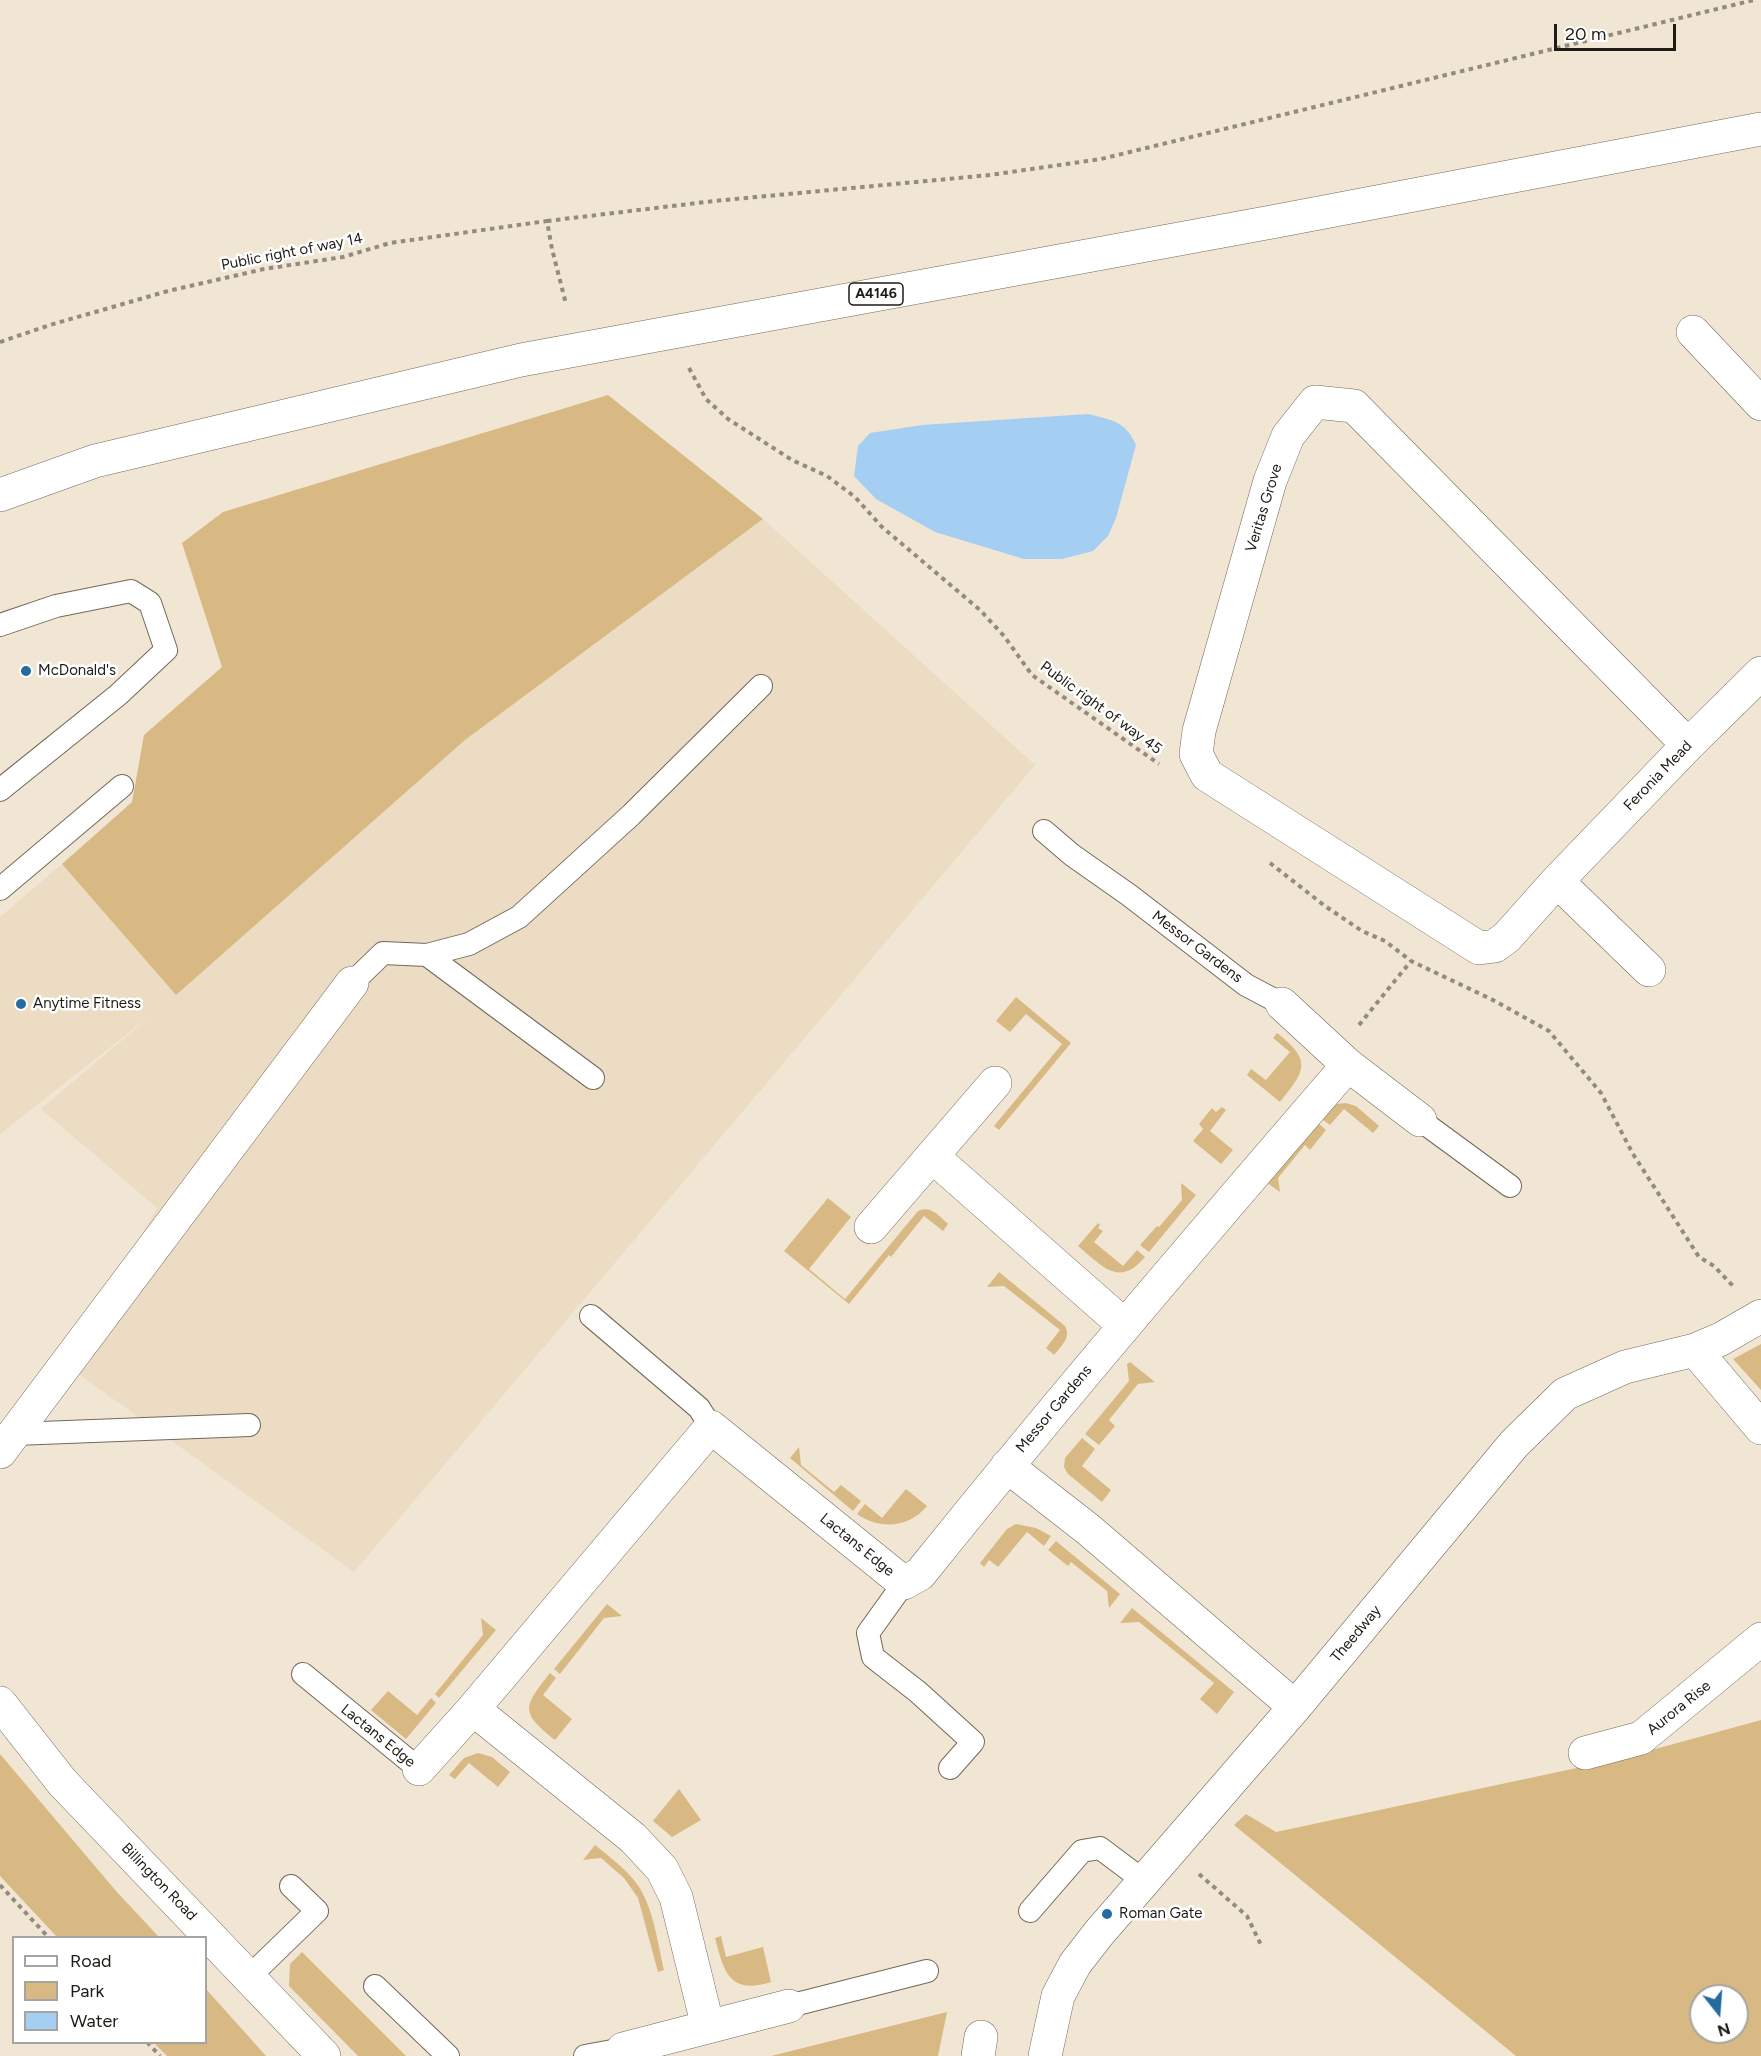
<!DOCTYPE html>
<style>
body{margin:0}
#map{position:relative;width:1761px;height:2056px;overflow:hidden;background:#f1e6d4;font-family:Figtree,sans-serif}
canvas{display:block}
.legend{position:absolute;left:12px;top:1936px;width:195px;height:108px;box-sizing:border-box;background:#fff;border:2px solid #a5a4a1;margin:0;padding:8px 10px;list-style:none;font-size:18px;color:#1f1b15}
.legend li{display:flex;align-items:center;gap:12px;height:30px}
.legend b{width:30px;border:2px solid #a5a4a1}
.north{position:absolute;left:1689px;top:1984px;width:60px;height:60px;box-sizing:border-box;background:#fff;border:2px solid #a5a4a1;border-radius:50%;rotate:163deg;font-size:16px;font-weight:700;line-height:24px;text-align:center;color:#1f1b15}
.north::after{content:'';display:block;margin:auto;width:21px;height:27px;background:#256b9f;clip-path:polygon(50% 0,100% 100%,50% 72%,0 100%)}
.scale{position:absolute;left:1554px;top:24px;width:122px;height:27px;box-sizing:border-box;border:3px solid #1f1b15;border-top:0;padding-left:8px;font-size:18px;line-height:21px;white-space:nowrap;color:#1f1b15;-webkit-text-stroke:4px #fff;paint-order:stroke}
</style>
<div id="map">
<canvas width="1761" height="2056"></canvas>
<ul class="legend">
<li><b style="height:8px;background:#fff"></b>Road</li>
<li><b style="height:16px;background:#d9b983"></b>Park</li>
<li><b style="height:16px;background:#a4cef2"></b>Water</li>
</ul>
<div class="north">N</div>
<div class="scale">20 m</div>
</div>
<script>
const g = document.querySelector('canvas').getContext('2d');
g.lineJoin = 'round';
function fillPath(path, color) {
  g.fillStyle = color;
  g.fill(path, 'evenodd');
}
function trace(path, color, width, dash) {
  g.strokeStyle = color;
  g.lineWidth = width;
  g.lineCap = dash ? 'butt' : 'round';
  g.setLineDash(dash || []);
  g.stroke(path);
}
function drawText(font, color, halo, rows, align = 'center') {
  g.font = font + ' Figtree,sans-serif';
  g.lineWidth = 5;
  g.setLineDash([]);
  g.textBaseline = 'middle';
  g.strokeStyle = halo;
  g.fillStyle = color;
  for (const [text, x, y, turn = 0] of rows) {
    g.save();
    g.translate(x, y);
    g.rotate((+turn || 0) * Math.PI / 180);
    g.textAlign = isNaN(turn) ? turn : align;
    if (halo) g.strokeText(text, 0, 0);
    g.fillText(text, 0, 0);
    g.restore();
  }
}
fillPath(new Path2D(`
 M 763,519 L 1035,765 L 354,1572 L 66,1365 L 157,1208 L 41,1109 L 154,1013 L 0,1134 L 0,917 L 62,864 L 176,994 L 465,740 Z`), '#ebdcc3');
fillPath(new Path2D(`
 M 608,395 L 763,519 L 465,740 L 176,995 L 62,864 L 132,802 L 144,735 L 222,667 L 182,543 L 223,512 Z
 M 1016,997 L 1071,1043 L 999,1130 L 994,1126 L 1062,1044 L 1026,1014 L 1010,1032 L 996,1021 Z
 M 1277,1033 C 1313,1061 1305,1071 1280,1102 L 1247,1075 L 1251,1069 L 1266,1080 L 1290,1052 L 1273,1038 Z
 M 1346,1103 L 1356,1106 L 1379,1126 L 1373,1133 L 1344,1109 L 1330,1125 L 1319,1117 L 1336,1104 Z
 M 1222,1107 L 1226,1110 L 1210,1131 L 1233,1150 L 1221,1164 L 1193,1141 L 1203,1129 L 1199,1124 L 1212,1108 L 1216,1112 Z
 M 1316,1121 L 1326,1130 L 1310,1150 L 1305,1145 L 1278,1178 L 1280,1192 L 1266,1182 Z
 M 1181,1183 L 1196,1195 L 1149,1252 L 1140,1245 L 1157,1226 L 1159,1227 L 1182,1200 Z
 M 828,1198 L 851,1217 L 809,1269 L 845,1299 L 918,1211 C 931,1205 939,1216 948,1224 L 943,1231 L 924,1216 L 891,1257 L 889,1255 L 849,1304 L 784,1251 Z
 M 1098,1223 L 1100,1225 L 1098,1228 L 1103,1231 L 1094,1242 L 1123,1266 L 1137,1250 L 1145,1257 C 1119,1288 1102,1266 1078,1246 Z
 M 999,1272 L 1065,1326 C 1071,1338 1062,1345 1054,1355 L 1046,1348 L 1060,1330 L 1004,1286 L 987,1287 Z
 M 1761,1344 L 1761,1390 L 1733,1359 Z
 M 1130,1362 L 1155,1382 L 1138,1384 L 1109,1420 L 1115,1426 L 1099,1445 L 1085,1434 L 1129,1381 L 1127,1364 Z
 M 1082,1438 L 1095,1449 L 1082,1466 L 1111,1490 L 1102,1502 L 1068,1474 L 1064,1467 L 1065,1458 Z
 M 799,1447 L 801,1465 L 834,1492 L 841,1485 L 861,1501 L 853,1511 L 790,1458 Z
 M 906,1489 L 927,1506 C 909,1528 879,1530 857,1514 L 865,1504 L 882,1518 Z
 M 1016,1524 L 1036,1528 L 1051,1536 L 1044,1546 L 1027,1532 L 998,1567 L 989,1560 L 984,1567 L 980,1563 L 1007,1529 Z
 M 1056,1541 L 1120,1594 L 1109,1608 L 1107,1591 L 1071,1562 L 1068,1566 L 1048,1550 Z
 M 607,1604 L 622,1616 L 604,1618 L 560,1674 L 554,1669 Z
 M 1132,1608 L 1234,1692 L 1217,1714 L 1200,1699 L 1214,1683 L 1139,1622 L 1120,1623 Z
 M 481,1618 L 496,1630 L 439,1698 L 435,1694 L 483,1635 Z
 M 550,1673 L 556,1678 L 543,1695 L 572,1719 L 555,1740 C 520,1712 523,1707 550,1673 Z
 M 388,1691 L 417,1715 L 431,1698 L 436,1703 L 406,1739 L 371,1710 Z
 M 1761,1720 L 1761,2056 L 1516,2056 L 1234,1825 L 1246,1814 L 1276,1832 L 1619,1759 ZM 1701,1996 L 1737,1996 L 1737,2032 L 1701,2032 Z
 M 478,1753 L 492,1757 L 510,1772 L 498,1787 L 469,1763 L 455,1779 L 449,1775 L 464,1758 Z
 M 0,1754 L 116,1891 L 159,1937 L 57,1937 L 0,1876 Z
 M 679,1789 L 701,1820 L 672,1837 L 653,1821 Z
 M 595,1845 C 610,1857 626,1869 637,1884 C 653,1906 658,1944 664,1970 L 658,1972 L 638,1898 L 624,1878 L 601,1858 L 583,1860 Z
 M 721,1936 L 726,1957 L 763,1947 L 771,1982 C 730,1995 724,1973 715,1938 Z
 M 302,1952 L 406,2056 L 358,2056 L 289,1986 L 290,1964 Z
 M 206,1989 L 266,2056 L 167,2056 L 154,2043 L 206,2042 Z
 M 947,2012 L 938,2056 L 771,2056 Z`), '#d9b983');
fillPath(new Path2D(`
 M 1088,414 C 1111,420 1126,421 1136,445 L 1116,518 L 1108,536 L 1093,551 L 1062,559 L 1024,559 L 935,532 L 876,499 L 854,476 L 858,446 L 870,433 L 922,425 Z`), '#a4cef2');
const lane = new Path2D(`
 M 0,625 L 56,606 L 131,591 L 150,603 L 166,650 L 118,695 L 0,790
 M 1044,831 L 1072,855 L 1129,895 L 1246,985 L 1282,1004
 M 0,889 L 122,786
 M 427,955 L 593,1078
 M 352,983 L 383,953 L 427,955 L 469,944 L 519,917 L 631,815 L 761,686
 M 1420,1120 L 1510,1186
 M 591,1316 L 699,1408 L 711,1427
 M 15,1434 L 249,1425
 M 904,1583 L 868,1633 L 873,1657 L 918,1692 L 973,1742 L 950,1768
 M 303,1674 L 419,1769
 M 1030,1911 L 1082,1851 L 1100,1848 L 1144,1881
 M 250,1976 L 317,1911 L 291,1886
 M 375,1986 L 448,2056
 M 789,2006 L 927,1971
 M 585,2056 L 623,2049`);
const street = new Path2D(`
 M 1693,332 L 1761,404
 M 1688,745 L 1354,406 L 1315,402 L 1288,436 L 1270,481 L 1199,731 L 1196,754 L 1207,775 L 1479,948 L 1495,946 L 1507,937 L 1557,881 L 1688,745 L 1761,673
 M 1557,881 L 1649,970
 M 1282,1004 L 1348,1065 L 1420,1120
 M 932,1156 L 1124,1325
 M 871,1227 L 995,1083
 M 1695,1350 L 1761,1428
 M 0,1452 L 352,983
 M 1007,1466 L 1089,1530 L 1295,1707
 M 473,1709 L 633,1838 L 662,1869 L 676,1897 L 708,2027
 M 1585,1753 L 1641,1738 L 1761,1639
 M 419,1769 L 473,1709 L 711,1427 L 904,1583 L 920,1574 C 1059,1401 1203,1233 1348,1065
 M 623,2049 L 789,2006
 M 978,2056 L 981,2037
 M 1045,2056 L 1058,1996 L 1075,1964 L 1099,1933 L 1295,1707 L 1514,1444 L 1565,1394 L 1625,1367 L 1695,1350 L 1721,1339 L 1761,1316`);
const secondary = new Path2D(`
 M 0,1703 L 62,1782 L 324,2056`);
const highway = new Path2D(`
 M 0,495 L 95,461 L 521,360 L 1277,221 L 1761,129`);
trace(lane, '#736959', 24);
trace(street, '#736959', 34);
trace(secondary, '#736959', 34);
trace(highway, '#736959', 34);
trace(new Path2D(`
 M 547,221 L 714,201 L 990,175 L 1101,159 L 1754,0
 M 0,342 L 50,325 L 168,291 L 264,269 L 343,257 L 390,243 L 547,221 L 552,249 L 566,304
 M 689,368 L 706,399 L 728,419 L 792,460 L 827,476 L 855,497 L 882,527 L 980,610 L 1004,636 L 1032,675 L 1159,764
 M 1270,863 L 1325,906 L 1362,931 L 1385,941 L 1411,961 L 1493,1000 L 1549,1031 L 1601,1093 L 1633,1154 L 1699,1257 L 1714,1266 L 1734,1287
 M 1359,1025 L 1411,961
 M 1199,1874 L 1247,1916 L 1262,1947
 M 0,1885 L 49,1938
 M 147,2042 L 160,2056`), '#938b7f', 4, [4.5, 4.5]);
trace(lane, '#fff', 22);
trace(street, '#fff', 33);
trace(secondary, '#fff', 33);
trace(highway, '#fff', 33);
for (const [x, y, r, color] of [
 [26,671,6,"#256b9f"],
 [21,1004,6,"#256b9f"],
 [1107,1914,6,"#256b9f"]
]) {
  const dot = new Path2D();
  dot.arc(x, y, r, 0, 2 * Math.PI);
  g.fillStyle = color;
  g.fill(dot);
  trace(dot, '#fff', 2);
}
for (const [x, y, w] of [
 [876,294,54]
]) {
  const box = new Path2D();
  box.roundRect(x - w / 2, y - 11, w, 22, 4.5);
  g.fillStyle = '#fff';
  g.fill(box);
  trace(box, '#1f1b15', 1.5);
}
drawText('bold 14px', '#1f1b15', null, [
 ["A4146",876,294]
]);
drawText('15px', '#1f1b15', '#fff', [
 ["Public right of way 14",292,252,-11],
 ["Veritas Grove",1264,508,-73],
 ["Public right of way 45",1101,708,36],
 ["Feronia Mead",1658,776,-46],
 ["Messor Gardens",1197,947,37],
 ["Messor Gardens",1054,1409,-50],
 ["Lactans Edge",857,1545,39],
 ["Theedway",1356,1634,-50],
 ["Aurora Rise",1679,1708,-39],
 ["Lactans Edge",378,1736,39],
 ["Billington Road",159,1882,46]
]);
drawText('15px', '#1f1b15', '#fff', [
 ["McDonald's",38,671],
 ["Anytime Fitness",33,1004],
 ["Roman Gate",1119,1914]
], 'left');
</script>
